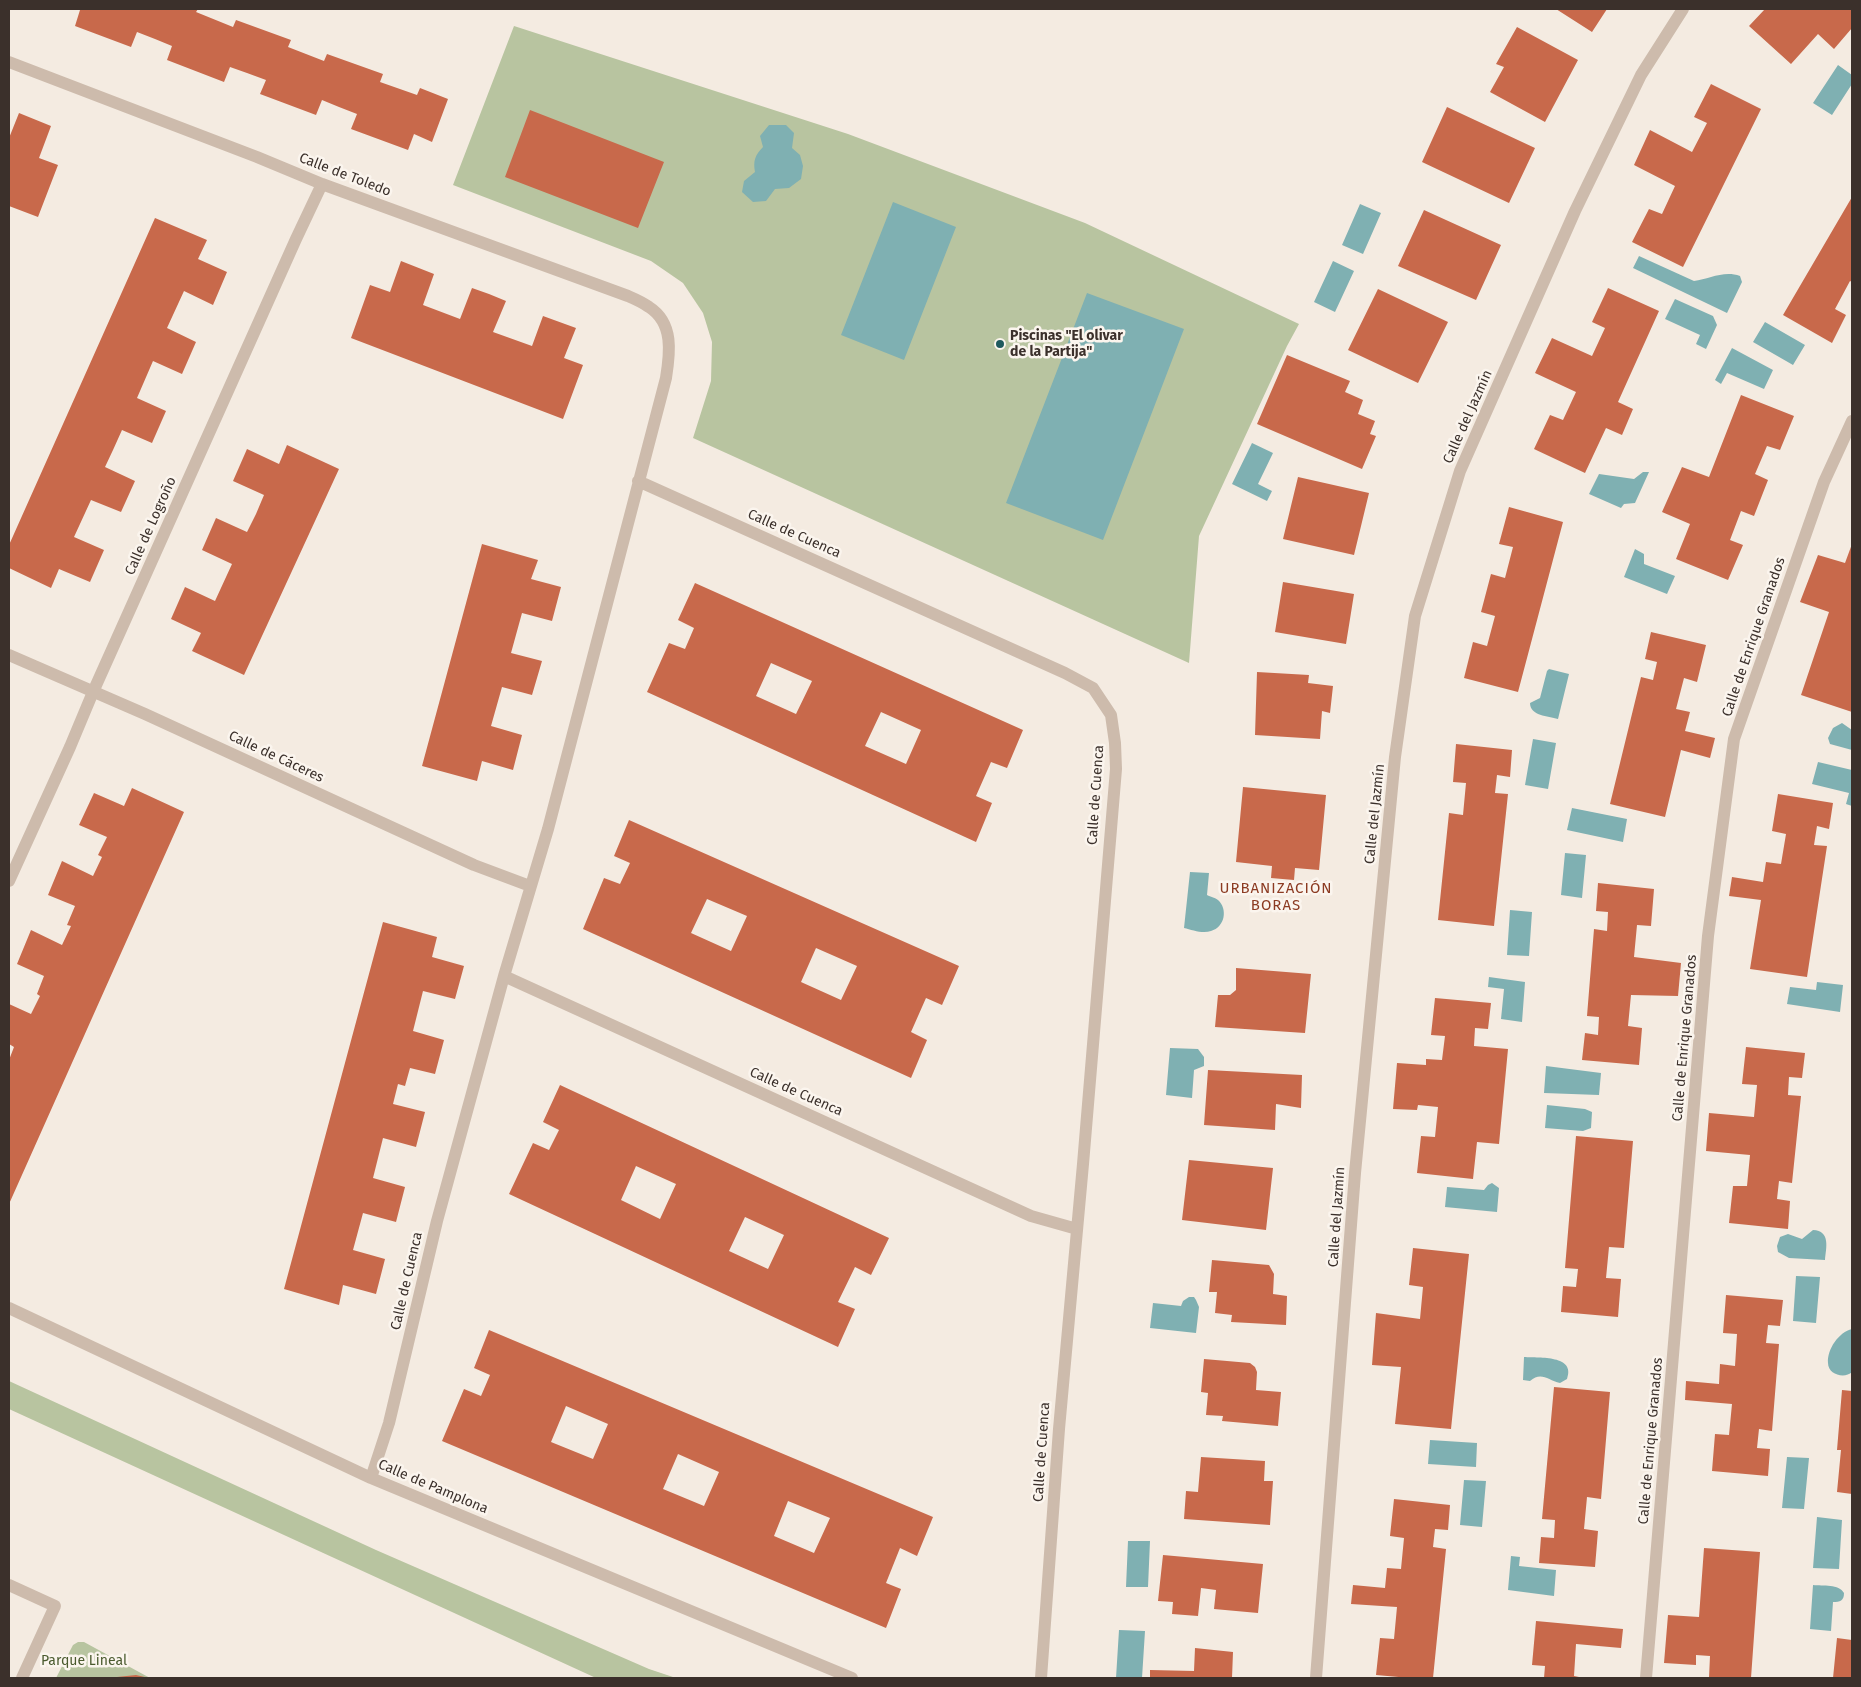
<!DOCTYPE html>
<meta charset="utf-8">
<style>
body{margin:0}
#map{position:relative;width:1861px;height:1687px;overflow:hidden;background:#f4ebe1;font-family:"Fira Sans",sans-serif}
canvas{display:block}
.frame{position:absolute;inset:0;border:10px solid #3b302b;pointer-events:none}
</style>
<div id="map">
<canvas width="1861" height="1687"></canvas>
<div class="frame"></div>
</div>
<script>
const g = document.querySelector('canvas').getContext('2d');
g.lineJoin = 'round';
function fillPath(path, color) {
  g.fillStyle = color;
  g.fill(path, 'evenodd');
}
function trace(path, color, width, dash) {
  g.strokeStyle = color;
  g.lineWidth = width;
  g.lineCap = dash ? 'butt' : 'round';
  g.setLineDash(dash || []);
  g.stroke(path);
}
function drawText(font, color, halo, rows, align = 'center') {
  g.font = font + ' "Fira Sans",sans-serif';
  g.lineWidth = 5;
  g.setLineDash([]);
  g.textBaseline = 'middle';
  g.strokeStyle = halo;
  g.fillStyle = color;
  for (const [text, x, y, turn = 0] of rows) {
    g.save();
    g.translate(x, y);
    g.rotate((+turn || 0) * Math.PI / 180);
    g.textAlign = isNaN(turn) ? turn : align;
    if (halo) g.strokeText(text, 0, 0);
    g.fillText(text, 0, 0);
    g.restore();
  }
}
fillPath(new Path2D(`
 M 514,26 L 848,134 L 1085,223 L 1299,324 L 1287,346 L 1199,536 L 1189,663 L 693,438 L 711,381 L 712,342 L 703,313 L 683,283 L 651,261 L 453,185 Z
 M 9,1381 L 376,1550 L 649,1669 L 676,1678 L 596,1678 L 9,1409 Z
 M 78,1642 L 84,1642 L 150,1678 L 56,1678 L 73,1645 Z`), '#b8c4a0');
fillPath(new Path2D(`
 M 1838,65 L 1852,75 L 1852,84 L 1832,115 L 1813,103 Z
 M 769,125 L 786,125 L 794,133 L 792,148 L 800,155 L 803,166 L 801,179 L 789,188 L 775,189 L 766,201 L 753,202 L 742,192 L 744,181 L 755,172 C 753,161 755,155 763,147 L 760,136 Z
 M 893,202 L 956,227 L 904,360 L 841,335 Z
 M 1360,204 L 1381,213 L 1363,254 L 1342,245 Z
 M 1639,256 L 1694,281 C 1709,279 1724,270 1740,276 L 1742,282 L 1727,313 L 1633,268 Z
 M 1333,261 L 1354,271 L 1335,312 L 1314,302 Z
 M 1087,293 L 1184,329 L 1103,540 L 1006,503 Z
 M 1675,299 L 1713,316 L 1717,325 L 1706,349 L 1696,344 L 1700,335 L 1665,319 Z
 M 1765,322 L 1805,345 L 1793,365 L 1753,342 Z
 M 1732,348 L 1773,370 L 1764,389 L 1727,373 L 1721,384 L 1715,380 Z
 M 1252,443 L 1273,453 L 1258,484 L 1272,491 L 1267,501 L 1232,484 Z
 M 1643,472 L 1649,472 L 1635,503 L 1624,504 L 1621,508 L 1589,494 L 1599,474 L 1634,479 Z
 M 1635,549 L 1644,554 L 1644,564 L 1675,576 L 1667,594 L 1624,577 Z
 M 1549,669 L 1569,674 L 1558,719 C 1548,716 1530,716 1530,703 L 1540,698 L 1547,671 Z
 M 1842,723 L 1852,730 L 1852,750 L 1830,744 L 1828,738 L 1833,728 Z
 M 1533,739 L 1556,743 L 1548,789 L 1525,785 Z
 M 1818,762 L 1852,770 L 1852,806 L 1846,804 L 1849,793 L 1812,784 Z
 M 1572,808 L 1627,819 L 1623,842 L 1567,830 Z
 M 1565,853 L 1586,855 L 1582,898 L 1561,895 Z
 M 1190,872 L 1209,873 L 1207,895 C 1211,897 1214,897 1218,900 C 1228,909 1225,927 1211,931 C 1203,934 1192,930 1184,928 Z
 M 1510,910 L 1532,912 L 1529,956 L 1507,955 Z
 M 1489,977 L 1525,982 L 1522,1022 L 1501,1019 L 1504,989 L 1488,987 Z
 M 1817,982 L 1843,985 L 1840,1012 L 1787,1004 L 1790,987 L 1816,990 Z
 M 1170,1048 L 1198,1049 L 1204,1057 L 1204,1066 L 1194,1070 L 1192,1098 L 1166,1095 Z
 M 1546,1066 L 1601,1073 L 1599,1095 L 1544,1093 Z
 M 1547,1105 L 1585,1109 L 1592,1112 L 1591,1128 L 1583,1131 L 1545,1128 Z
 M 1492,1183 L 1499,1188 L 1497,1212 L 1445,1207 L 1447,1187 L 1484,1190 L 1488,1185 Z
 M 1813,1230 C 1831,1231 1826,1248 1825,1260 L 1789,1258 L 1778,1252 L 1777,1246 L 1780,1237 L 1788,1234 L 1802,1239 Z
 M 1796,1276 L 1820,1277 L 1816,1323 L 1793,1321 Z
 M 1189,1297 L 1194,1297 L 1196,1300 L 1199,1307 L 1196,1333 L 1150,1328 L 1153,1303 L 1181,1306 L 1183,1301 Z
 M 1852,1329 L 1852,1372 C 1845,1379 1828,1375 1828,1363 C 1827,1349 1839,1332 1852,1329 Z
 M 1524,1357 C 1540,1358 1576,1355 1567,1379 L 1560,1383 C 1548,1380 1541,1371 1530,1381 L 1523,1380 Z
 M 1430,1440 L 1477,1443 L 1476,1467 L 1428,1464 Z
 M 1787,1457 L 1809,1458 L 1804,1509 L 1782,1508 Z
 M 1464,1480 L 1486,1481 L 1482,1527 L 1460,1525 Z
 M 1817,1517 L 1842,1520 L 1839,1569 L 1813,1568 Z
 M 1128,1541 L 1150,1541 L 1148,1587 L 1126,1587 Z
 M 1511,1556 L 1520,1557 L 1519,1566 L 1556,1570 L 1554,1596 L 1508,1590 Z
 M 1813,1585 C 1823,1586 1839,1584 1844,1593 C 1844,1601 1840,1602 1833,1602 L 1831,1631 L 1810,1629 Z
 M 1119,1630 L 1145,1631 L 1142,1678 L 1116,1678 Z`), '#7fb0b2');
fillPath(new Path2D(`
 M 76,9 L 198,9 L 196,12 L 233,27 L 236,20 L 291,40 L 288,47 L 324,61 L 327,54 L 383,74 L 380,82 L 417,95 L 420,88 L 448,99 L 432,142 L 414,134 L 408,150 L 351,129 L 357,114 L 339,107 L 322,100 L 316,115 L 260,94 L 266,80 L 247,73 L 230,67 L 224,82 L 167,60 L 172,46 L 155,39 L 137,32 L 131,47 L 75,26 L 80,10 Z
 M 1556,9 L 1607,9 L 1592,32 Z
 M 1765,9 L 1852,9 L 1852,28 L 1834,49 L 1818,34 L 1791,64 L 1749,26 Z
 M 1517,27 L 1578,60 L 1545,122 L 1490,92 L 1504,67 L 1496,64 Z
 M 1711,84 L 1761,109 L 1683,267 L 1632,242 L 1649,209 L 1662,214 L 1675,186 L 1634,165 L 1650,130 L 1692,152 L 1707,123 L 1694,117 Z
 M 1447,107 L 1535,148 L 1509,203 L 1422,162 Z
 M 530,110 L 664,162 L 638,228 L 505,177 Z
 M 19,113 L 51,126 L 39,158 L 58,165 L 38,217 L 9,206 L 9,138 Z
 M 1852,197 L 1852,282 L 1850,281 L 1835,309 L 1846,315 L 1832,343 L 1783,315 Z
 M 1424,210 L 1501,245 L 1476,300 L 1398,266 Z
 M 155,218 L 207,240 L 198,259 L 227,272 L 213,305 L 184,291 L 167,328 L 196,342 L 182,374 L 153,361 L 137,398 L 166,411 L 152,443 L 122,430 L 113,450 L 105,467 L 135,481 L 121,512 L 91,500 L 74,537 L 104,550 L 90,582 L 59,569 L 51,588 L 9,568 L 9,545 Z
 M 401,261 L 434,274 L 423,305 L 460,319 L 472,288 L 489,294 L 506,301 L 493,332 L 532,346 L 543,316 L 576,328 L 564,358 L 583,365 L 563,419 L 351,338 L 370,285 L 390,292 Z
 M 1608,288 L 1659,311 L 1618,402 L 1633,409 L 1622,435 L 1606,428 L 1585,473 L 1534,449 L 1550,415 L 1563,420 L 1576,392 L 1535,373 L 1552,338 L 1592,356 L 1605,328 L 1592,322 Z
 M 1378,289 L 1448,322 L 1418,383 L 1348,350 Z
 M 1287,355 L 1350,381 L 1345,392 L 1363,400 L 1358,414 L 1375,421 L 1370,434 L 1376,436 L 1362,469 L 1257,424 Z
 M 1741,395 L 1794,416 L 1780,450 L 1767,446 L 1755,474 L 1768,480 L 1754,516 L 1741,511 L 1730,540 L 1743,545 L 1728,580 L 1676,559 L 1690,524 L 1662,512 L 1682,467 L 1709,477 Z
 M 287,445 L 339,469 L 244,675 L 192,651 L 201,633 L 171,619 L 185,587 L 215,601 L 232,564 L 202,550 L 216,518 L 247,532 L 256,514 L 264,495 L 233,481 L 247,449 L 279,464 Z
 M 1298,477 L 1369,493 L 1354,555 L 1283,539 Z
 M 1509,507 L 1563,522 L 1518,692 L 1464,678 L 1473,642 L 1487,646 L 1495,616 L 1481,612 L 1491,574 L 1505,578 L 1513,547 L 1499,544 Z
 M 482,544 L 538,560 L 531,579 L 561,587 L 552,621 L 522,613 L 511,653 L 542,661 L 532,695 L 502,687 L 491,726 L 522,735 L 513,770 L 482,761 L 477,781 L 422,766 Z
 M 1852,544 L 1852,712 L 1801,695 L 1829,612 L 1800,602 L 1818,555 L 1845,563 Z
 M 1283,582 L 1354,594 L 1346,644 L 1275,632 Z
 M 695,583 L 1023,730 L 1007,768 L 991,762 L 976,796 L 992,803 L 976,842 L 647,692 L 669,643 L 685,649 L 694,628 L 678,620 ZM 771,663 L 812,681 L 796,714 L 756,696 ZM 881,712 L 921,730 L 906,764 L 865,746 Z
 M 1651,632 L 1706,645 L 1697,682 L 1684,678 L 1676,709 L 1690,712 L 1685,731 L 1715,738 L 1710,758 L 1681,750 L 1665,817 L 1610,804 L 1641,677 L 1653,680 L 1657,662 L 1645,659 Z
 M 1257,672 L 1309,675 L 1308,683 L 1333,686 L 1330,713 L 1322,711 L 1320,739 L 1255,735 Z
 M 1456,744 L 1512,750 L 1510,777 L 1497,775 L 1495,793 L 1508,794 L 1494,926 L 1438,920 L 1449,813 L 1463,815 L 1466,783 L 1453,782 Z
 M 1243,787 L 1326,795 L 1319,870 L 1295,868 L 1294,880 L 1271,878 L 1272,866 L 1236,862 Z
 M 132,788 L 184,812 L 9,1204 L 9,1060 L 14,1047 L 9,1044 L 9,1004 L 31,1014 L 40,996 L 37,994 L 44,976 L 17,964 L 31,930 L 62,945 L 71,926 L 67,925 L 75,906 L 48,895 L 62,861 L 93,876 L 102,857 L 98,855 L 107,837 L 79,825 L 94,793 L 124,806 Z
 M 1778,794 L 1833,803 L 1829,829 L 1817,826 L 1814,845 L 1827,846 L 1807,977 L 1750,969 L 1761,900 L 1729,896 L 1732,877 L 1763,882 L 1766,862 L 1781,864 L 1786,834 L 1772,831 Z
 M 629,820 L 959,966 L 942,1005 L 926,998 L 911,1032 L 927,1040 L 911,1078 L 583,929 L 604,878 L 620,884 L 630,863 L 614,856 ZM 707,899 L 747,916 L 731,951 L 691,933 ZM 816,948 L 857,966 L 841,1000 L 801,982 Z
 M 1598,883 L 1654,889 L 1651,926 L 1637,925 L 1634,957 L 1681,963 L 1678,996 L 1631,995 L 1628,1026 L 1642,1028 L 1639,1065 L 1582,1060 L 1585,1033 L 1598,1035 L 1599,1017 L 1587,1016 L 1594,929 L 1607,931 L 1608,912 L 1596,911 Z
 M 383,922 L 437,937 L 432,957 L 464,966 L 455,999 L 423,991 L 413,1031 L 444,1040 L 435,1074 L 410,1068 L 405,1086 L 398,1084 L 393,1104 L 425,1112 L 416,1147 L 383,1138 L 373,1178 L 405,1187 L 396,1222 L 363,1213 L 353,1250 L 385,1259 L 376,1294 L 343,1285 L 339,1305 L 284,1289 Z
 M 1236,968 L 1311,974 L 1305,1033 L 1215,1027 L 1218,995 L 1230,995 L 1236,990 Z
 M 1435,998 L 1491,1003 L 1488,1029 L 1475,1028 L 1474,1046 L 1508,1049 L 1499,1144 L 1477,1142 L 1473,1179 L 1417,1173 L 1421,1136 L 1435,1137 L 1438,1107 L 1418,1105 L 1417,1110 L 1393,1109 L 1397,1063 L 1426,1065 L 1426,1059 L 1442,1060 L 1445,1036 L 1431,1035 Z
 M 1746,1047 L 1805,1053 L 1802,1078 L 1789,1077 L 1788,1095 L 1801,1096 L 1792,1183 L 1779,1181 L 1777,1199 L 1790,1201 L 1788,1229 L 1729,1223 L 1733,1186 L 1747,1186 L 1750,1155 L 1706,1151 L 1709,1113 L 1754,1117 L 1757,1085 L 1742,1084 Z
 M 1208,1070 L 1302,1075 L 1301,1108 L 1276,1104 L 1275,1130 L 1204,1125 Z
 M 560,1085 L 889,1238 L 871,1275 L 855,1267 L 838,1302 L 855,1309 L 838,1347 L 509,1194 L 533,1143 L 549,1150 L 559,1130 L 543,1122 ZM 636,1166 L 676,1184 L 660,1219 L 621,1200 ZM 745,1217 L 784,1235 L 768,1269 L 729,1251 Z
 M 1576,1136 L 1633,1141 L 1624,1248 L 1609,1247 L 1606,1278 L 1621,1279 L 1618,1317 L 1561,1312 L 1563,1286 L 1576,1287 L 1578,1269 L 1565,1268 Z
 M 1189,1160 L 1273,1168 L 1266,1230 L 1182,1220 Z
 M 1413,1248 L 1469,1254 L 1451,1429 L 1395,1424 L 1401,1367 L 1372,1365 L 1376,1313 L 1420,1319 L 1423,1287 L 1409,1285 Z
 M 1212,1260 L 1269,1265 L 1274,1274 L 1273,1294 L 1287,1296 L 1286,1325 L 1231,1322 L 1232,1315 L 1215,1313 L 1217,1292 L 1209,1292 Z
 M 1726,1295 L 1783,1300 L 1780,1326 L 1768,1325 L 1766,1343 L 1779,1344 L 1772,1431 L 1759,1429 L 1757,1448 L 1770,1449 L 1768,1476 L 1712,1471 L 1715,1434 L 1729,1435 L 1732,1404 L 1685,1400 L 1686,1381 L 1719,1384 L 1720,1364 L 1735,1366 L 1737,1334 L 1723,1333 Z
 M 489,1330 L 933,1517 L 917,1556 L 900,1548 L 886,1583 L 901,1589 L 886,1628 L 442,1441 L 464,1389 L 481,1396 L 490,1375 L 474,1368 ZM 566,1406 L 608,1424 L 593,1459 L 551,1442 ZM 678,1454 L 719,1472 L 704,1506 L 663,1489 ZM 788,1501 L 830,1518 L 814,1553 L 774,1536 Z
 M 1204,1359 L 1250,1363 L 1255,1367 L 1257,1372 L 1256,1390 L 1281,1392 L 1278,1426 L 1222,1421 L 1223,1416 L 1206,1415 L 1208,1393 L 1201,1392 Z
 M 1554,1387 L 1610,1392 L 1601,1499 L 1587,1497 L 1584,1529 L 1598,1531 L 1595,1567 L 1539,1563 L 1541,1537 L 1554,1538 L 1555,1520 L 1542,1519 Z
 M 1842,1390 L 1852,1391 L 1852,1494 L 1837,1492 L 1841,1450 L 1837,1450 Z
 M 1201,1457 L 1265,1461 L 1264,1481 L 1273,1481 L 1270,1525 L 1184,1519 L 1186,1491 L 1198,1492 Z
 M 1394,1499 L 1450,1505 L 1448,1530 L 1435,1529 L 1433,1547 L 1446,1549 L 1433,1678 L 1410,1678 L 1376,1675 L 1380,1638 L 1394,1639 L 1397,1607 L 1351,1604 L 1353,1585 L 1385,1588 L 1387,1568 L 1401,1569 L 1404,1538 L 1390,1536 Z
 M 1704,1548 L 1760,1552 L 1751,1678 L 1709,1678 L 1710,1656 L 1696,1655 L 1696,1665 L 1664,1663 L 1668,1615 L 1699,1617 Z
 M 1163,1555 L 1263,1564 L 1258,1613 L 1214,1609 L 1216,1590 L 1201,1588 L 1198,1616 L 1172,1614 L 1173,1602 L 1158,1601 Z
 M 1536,1621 L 1623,1629 L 1621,1648 L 1576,1644 L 1574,1676 L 1579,1677 L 1579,1678 L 1544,1678 L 1545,1666 L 1532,1665 Z
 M 1837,1638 L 1852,1640 L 1852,1678 L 1833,1678 Z
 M 1195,1648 L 1233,1652 L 1232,1678 L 1150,1678 L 1150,1670 L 1194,1671 Z
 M 136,1675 L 149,1678 L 117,1678 L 117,1677 Z`), '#c8694b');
trace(new Path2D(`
 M 9,62 L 257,157 L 322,184 L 628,296 C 635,299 642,302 649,307 C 674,323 670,353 666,378 L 548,829 L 504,976 L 437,1221 L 389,1423 L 371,1478
 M 638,481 L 1065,673 L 1093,688 L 1111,715 L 1115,743 L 1116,769 L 1083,1164 L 1059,1429 L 1041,1678
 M 9,655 L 145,714 L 474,865 L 530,886
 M 9,881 L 70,747 L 93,692 L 296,239 L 322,184
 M 504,976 L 1031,1216 L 1077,1229
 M 9,1308 L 371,1478 L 852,1678
 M 9,1585 L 55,1606 L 22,1678
 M 1316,1678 L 1355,1173 L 1395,757 L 1415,616 L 1460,471 L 1575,211 L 1641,75 L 1683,9
 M 1646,1678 L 1708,936 L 1734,739 L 1824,482 L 1852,421`), '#cdbbac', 12);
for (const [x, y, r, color] of [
 [1000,344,5,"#1f5a5e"]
]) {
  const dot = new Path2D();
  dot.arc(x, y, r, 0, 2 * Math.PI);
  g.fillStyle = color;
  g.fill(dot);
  trace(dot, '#fbf5ee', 2);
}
drawText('14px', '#3b302b', '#fbf5ee', [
 ["Calle de Toledo",345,175,21],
 ["Calle del Jazmín",1468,417,-66],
 ["Calle de Logroño",151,526,-66],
 ["Calle de Cuenca",794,534,24],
 ["Calle de Enrique Granados",1754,637,-71],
 ["Calle de Cáceres",276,757,25],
 ["Calle de Cuenca",1096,795,-86],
 ["Calle del Jazmín",1375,814,-84],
 ["Calle de Enrique Granados",1685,1038,-85],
 ["Calle de Cuenca",796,1092,24],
 ["Calle del Jazmín",1337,1217,-86],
 ["Calle de Cuenca",407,1281,-77],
 ["Calle de Enrique Granados",1651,1441,-85],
 ["Calle de Cuenca",1042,1452,-86],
 ["Calle de Pamplona",433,1487,23]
]);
drawText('bold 14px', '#3b302b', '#fbf5ee', [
 ["Piscinas \"El olivar",1010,336],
 ["de la Partija\"",1010,352]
], 'left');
drawText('14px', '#4a5a2e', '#fbf5ee', [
 ["Parque Lineal",84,1661]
]);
g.letterSpacing = '1px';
drawText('15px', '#8c3b22', '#fbf5ee', [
 ["URBANIZACIÓN",1276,889],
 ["BORAS",1276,906]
]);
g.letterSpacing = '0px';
</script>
